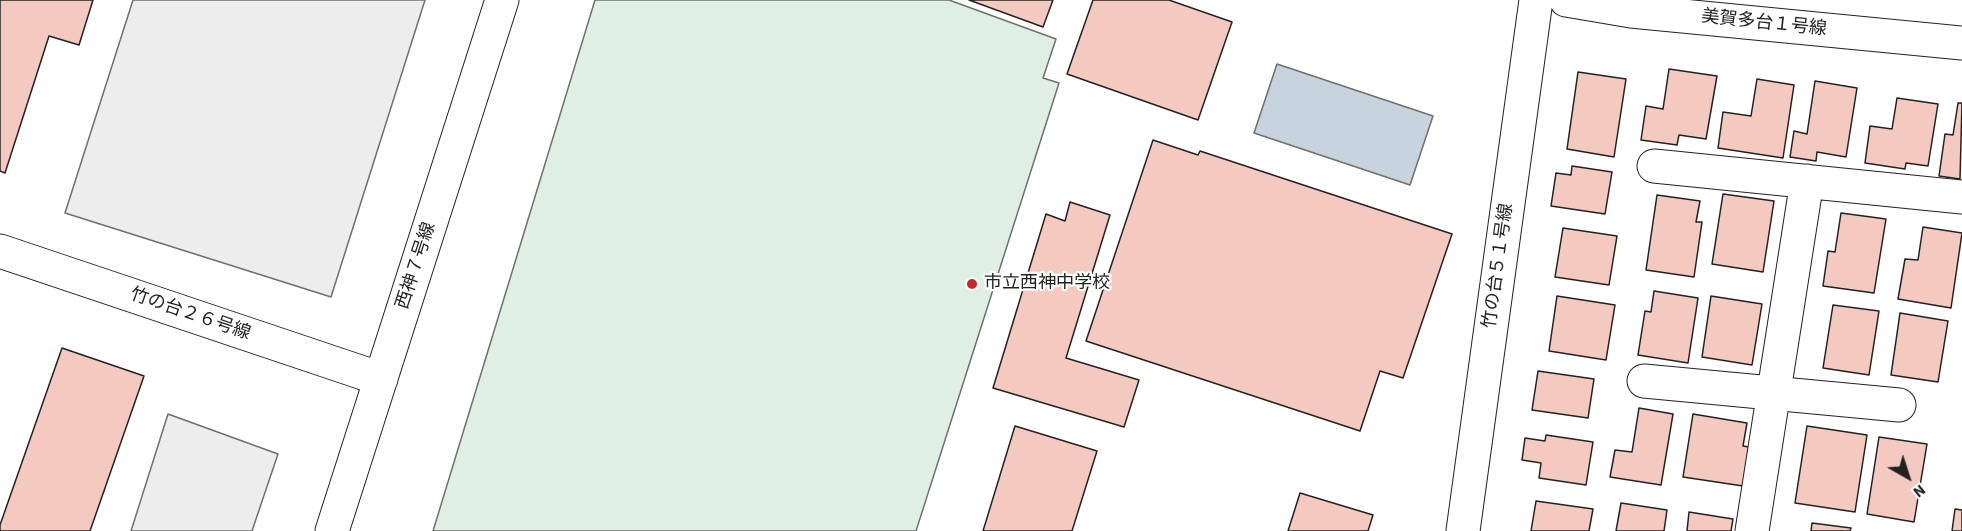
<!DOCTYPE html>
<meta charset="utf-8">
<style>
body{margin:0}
#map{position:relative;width:1962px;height:531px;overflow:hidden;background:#fff;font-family:"Source Sans 3",sans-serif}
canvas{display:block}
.north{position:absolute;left:1878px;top:447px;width:60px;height:60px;-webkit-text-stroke:4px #fff;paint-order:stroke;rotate:141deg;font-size:16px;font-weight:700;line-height:24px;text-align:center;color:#222}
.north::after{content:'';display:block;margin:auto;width:21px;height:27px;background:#222;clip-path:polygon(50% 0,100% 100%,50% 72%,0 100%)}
</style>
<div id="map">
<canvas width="1962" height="531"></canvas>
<div class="north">N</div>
</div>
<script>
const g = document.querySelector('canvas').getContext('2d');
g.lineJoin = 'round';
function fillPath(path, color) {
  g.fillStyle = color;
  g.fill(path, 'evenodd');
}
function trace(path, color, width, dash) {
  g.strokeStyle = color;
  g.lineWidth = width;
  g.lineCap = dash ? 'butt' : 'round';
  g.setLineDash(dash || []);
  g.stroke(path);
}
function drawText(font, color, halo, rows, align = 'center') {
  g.font = font + ' "Source Sans 3","Noto Sans JP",sans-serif';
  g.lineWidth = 4.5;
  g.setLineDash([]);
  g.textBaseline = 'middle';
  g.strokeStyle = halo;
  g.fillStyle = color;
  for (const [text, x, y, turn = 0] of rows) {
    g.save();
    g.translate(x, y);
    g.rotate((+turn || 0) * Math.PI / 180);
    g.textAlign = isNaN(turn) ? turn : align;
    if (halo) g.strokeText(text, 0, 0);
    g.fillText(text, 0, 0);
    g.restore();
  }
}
const green = new Path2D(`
 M 595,0 L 949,0 L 1056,39 L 1043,78 L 1059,83 L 916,531 L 433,531 Z`);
fillPath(green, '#e0efe3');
trace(green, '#6f6f6f', 1.5);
const parking = new Path2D(`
 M 133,0 L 425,0 L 331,297 L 65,213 Z
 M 168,414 L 278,454 L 252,531 L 131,531 Z`);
fillPath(parking, '#ededed');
trace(parking, '#6f6f6f', 1.5);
const water = new Path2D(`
 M 1277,64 L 1433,116 L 1410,185 L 1254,133 Z`);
fillPath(water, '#c7d3dd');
trace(water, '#6f6f6f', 1.5);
const building = new Path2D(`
 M 0,0 L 93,0 L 79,45 L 49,36 L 5,173 L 0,171 Z
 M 969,0 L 1053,0 L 1043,27 Z
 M 1093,0 L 1169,0 L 1232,22 L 1198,120 L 1067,74 Z
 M 1669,69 L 1717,76 L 1706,139 L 1679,135 L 1677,145 L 1641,140 L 1646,106 L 1663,109 Z
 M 1578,72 L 1626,79 L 1614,157 L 1567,149 Z
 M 1757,79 L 1794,85 L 1783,158 L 1718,148 L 1723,112 L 1751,116 Z
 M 1815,81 L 1857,88 L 1846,157 L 1817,152 L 1816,161 L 1790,157 L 1794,131 L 1807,134 Z
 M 1897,98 L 1938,104 L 1928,166 L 1906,163 L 1905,169 L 1865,163 L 1870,126 L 1892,129 Z
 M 1958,103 L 1962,103 L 1960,179 L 1939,176 L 1945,134 L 1953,135 Z
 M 1153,140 L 1198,155 L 1200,151 L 1452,234 L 1403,378 L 1380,371 L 1360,431 L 1086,341 Z
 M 1572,166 L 1612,172 L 1605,214 L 1551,206 L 1556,173 L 1571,175 Z
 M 1723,194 L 1774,201 L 1763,272 L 1712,264 Z
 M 1657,195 L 1700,201 L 1696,222 L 1702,222 L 1694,277 L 1646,270 Z
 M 1070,202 L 1110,215 L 1066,358 L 1139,380 L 1124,427 L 993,388 L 1046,214 L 1065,221 Z
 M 1841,213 L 1886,219 L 1874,293 L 1823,286 L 1828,251 L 1835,252 Z
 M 1923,227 L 1962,233 L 1951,308 L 1898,299 L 1905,259 L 1918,260 Z
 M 1563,228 L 1617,236 L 1609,285 L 1555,277 Z
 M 1654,291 L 1698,298 L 1688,363 L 1638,355 L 1645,311 L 1651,312 Z
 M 1557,296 L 1615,305 L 1606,360 L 1549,351 Z
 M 1711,296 L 1762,304 L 1752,365 L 1702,357 Z
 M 1833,305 L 1879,311 L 1869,375 L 1823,368 Z
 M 1900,313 L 1948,321 L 1938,382 L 1891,375 Z
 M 62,348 L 144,376 L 90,531 L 0,531 L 0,525 Z
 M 1538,371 L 1594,379 L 1588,418 L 1532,410 Z
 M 1639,408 L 1673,414 L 1661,485 L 1610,477 L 1615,450 L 1632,452 Z
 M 1693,414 L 1747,423 L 1743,446 L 1749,447 L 1743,486 L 1683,477 Z
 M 1015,426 L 1097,451 L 1072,531 L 983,531 Z
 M 1807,426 L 1867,435 L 1855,512 L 1795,503 Z
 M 1546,435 L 1593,442 L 1586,485 L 1539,478 L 1541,463 L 1522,460 L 1525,438 L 1545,441 Z
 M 1879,437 L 1927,444 L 1914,522 L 1867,514 Z
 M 1300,493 L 1373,515 L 1368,531 L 1288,531 Z
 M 1536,501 L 1593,509 L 1589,531 L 1531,531 Z
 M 1621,503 L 1667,510 L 1664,531 L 1616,531 Z
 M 1955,509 L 1962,510 L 1962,531 L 1952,531 Z
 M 1689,512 L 1733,519 L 1731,531 L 1687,531 Z
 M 1812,523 L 1851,528 L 1850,531 L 1811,531 Z`);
fillPath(building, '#f3c9c0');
trace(building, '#222', 1.5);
const minor = new Path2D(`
 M 1566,0 L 1631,11 L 1962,43
 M 1654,166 L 1962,197
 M 0,251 L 381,379
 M 1644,381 L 1899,405
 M 332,531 L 502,0
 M 1463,531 L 1536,0
 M 1752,531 L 1807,181`);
trace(minor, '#222', 35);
trace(minor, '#fff', 33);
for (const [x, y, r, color] of [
 [972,284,6,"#c62828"]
]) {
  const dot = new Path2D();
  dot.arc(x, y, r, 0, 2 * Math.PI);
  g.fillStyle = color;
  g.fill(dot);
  trace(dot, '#fff', 2);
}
drawText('18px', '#222', '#fff', [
 ["美賀多台１号線",1764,24,6],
 ["西神７号線",417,266,-72],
 ["竹の台５１号線",1499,266,-82],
 ["竹の台２６号線",190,315,19]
]);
drawText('18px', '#222', '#fff', [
 ["市立西神中学校",984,284]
], 'left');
</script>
